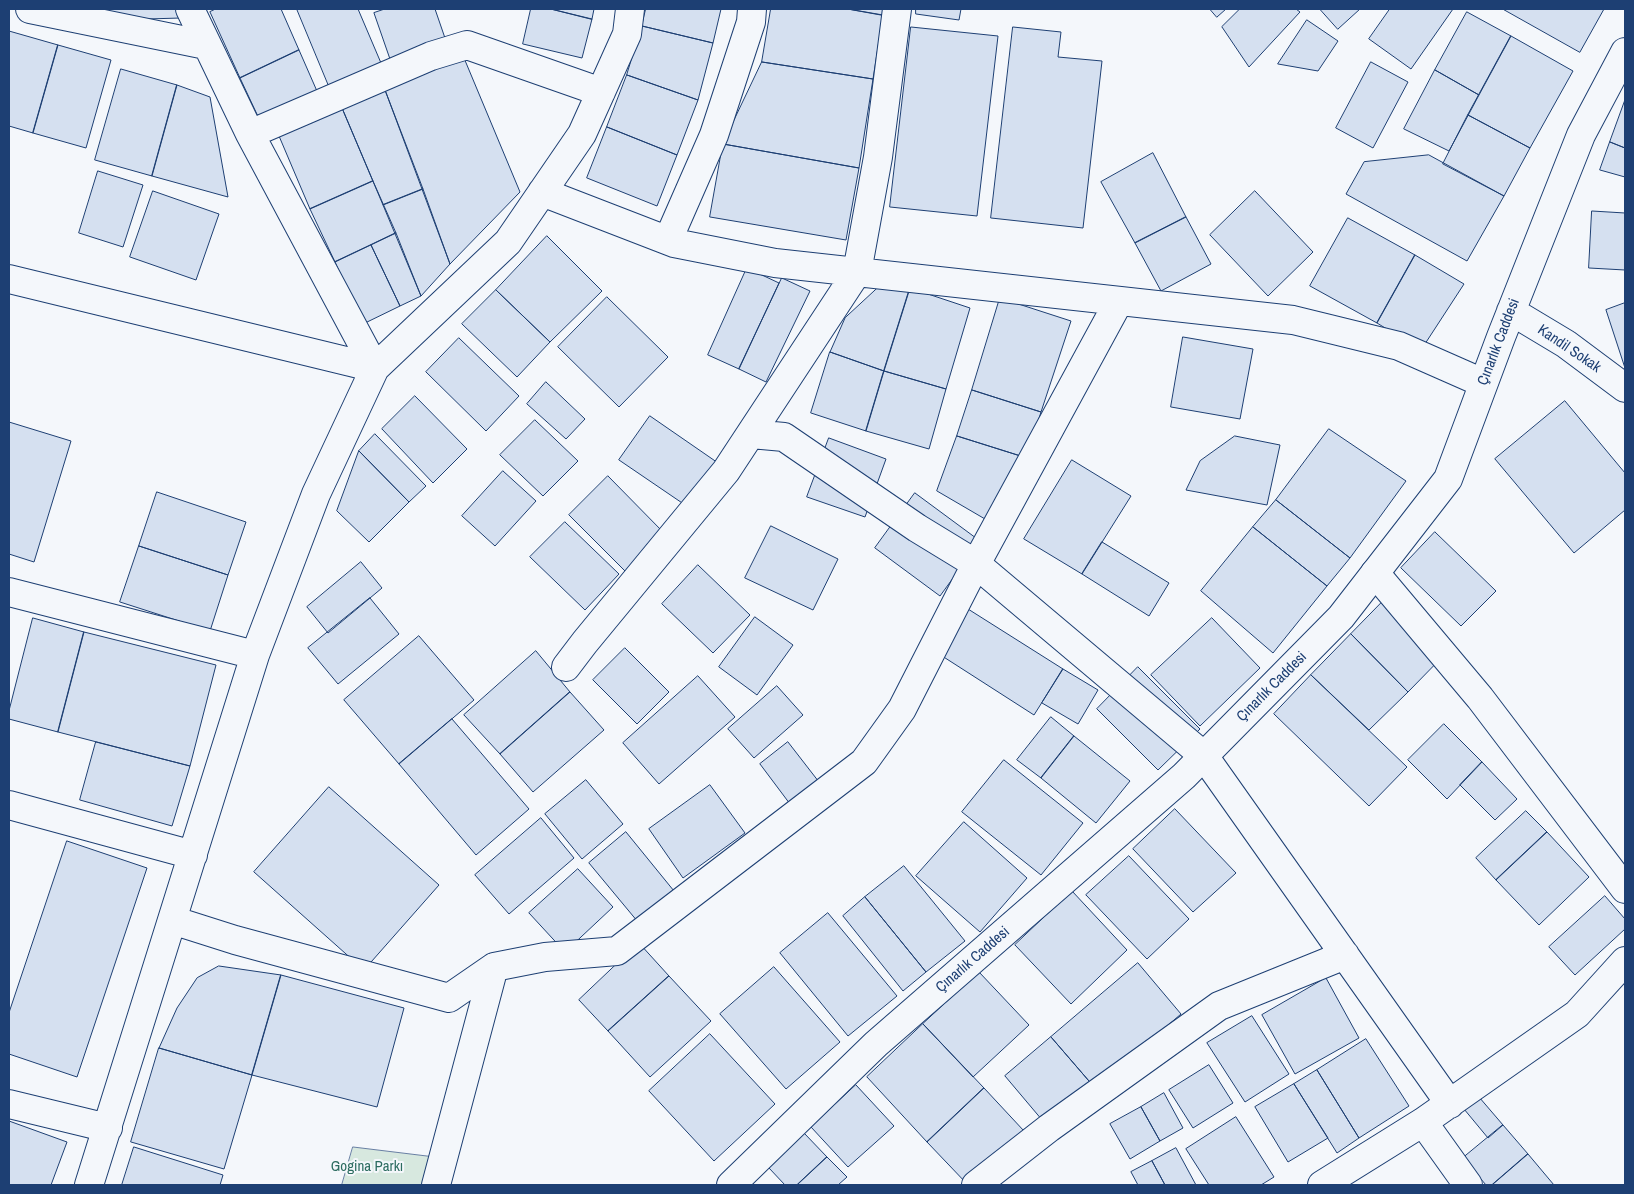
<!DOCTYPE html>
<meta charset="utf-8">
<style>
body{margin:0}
#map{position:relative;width:1634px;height:1194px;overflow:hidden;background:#f4f7fb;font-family:"Archivo Narrow",sans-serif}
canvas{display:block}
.frame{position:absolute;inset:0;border:10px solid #1d3f73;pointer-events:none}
</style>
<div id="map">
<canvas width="1634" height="1194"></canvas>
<div class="frame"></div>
</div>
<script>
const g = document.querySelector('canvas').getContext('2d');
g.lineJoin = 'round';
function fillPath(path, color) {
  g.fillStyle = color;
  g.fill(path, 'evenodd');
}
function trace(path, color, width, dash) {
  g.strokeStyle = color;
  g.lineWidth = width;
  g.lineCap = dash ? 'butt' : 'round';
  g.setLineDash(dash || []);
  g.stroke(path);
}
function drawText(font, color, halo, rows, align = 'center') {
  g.font = font + ' "Archivo Narrow",sans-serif';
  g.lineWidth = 4;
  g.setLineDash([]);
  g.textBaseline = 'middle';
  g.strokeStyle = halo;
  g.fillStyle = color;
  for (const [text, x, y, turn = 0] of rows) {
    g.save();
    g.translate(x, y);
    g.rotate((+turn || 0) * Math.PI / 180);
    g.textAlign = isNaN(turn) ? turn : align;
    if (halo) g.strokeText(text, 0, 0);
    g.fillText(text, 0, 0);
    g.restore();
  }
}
const green = new Path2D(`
 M 353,1147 L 435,1157 L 426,1185 L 342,1185 Z`);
fillPath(green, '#d7e8df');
trace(green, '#687fa3', 1);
const building = new Path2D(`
 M 105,9 L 177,9 L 181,18 L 111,20 Z
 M 216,9 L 281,9 L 299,50 L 240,78 L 210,12 Z
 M 297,9 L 358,9 L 381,63 L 329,86 Z
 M 385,9 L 435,9 L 446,41 L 391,62 L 374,13 Z
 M 531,9 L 551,9 L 592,19 L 582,58 L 523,44 Z
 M 551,9 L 594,9 L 592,19 Z
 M 646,9 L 721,9 L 713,43 L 642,26 Z
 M 771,9 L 848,9 L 883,15 L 873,79 L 762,62 Z
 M 848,9 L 884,9 L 883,15 Z
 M 916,9 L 961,9 L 959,20 L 916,14 Z
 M 1210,9 L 1226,9 L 1217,17 Z
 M 1240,9 L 1296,9 L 1300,12 L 1249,67 L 1222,27 Z
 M 1320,9 L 1360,9 L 1338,29 Z
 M 1390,9 L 1453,9 L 1411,69 L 1369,39 Z
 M 1503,9 L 1604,9 L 1580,52 Z
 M 1467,12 L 1511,36 L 1479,95 L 1435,70 Z
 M 1307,20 L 1338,41 L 1318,71 L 1278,64 Z
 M 642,26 L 713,43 L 698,100 L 627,75 Z
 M 911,27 L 998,36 L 977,216 L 890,207 Z
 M 1013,27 L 1061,32 L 1058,57 L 1102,61 L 1083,228 L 991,218 Z
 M 9,31 L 58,45 L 33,133 L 9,126 Z
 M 1511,36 L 1573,71 L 1530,148 L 1468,115 Z
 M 58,45 L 111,60 L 86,148 L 33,133 Z
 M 299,50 L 320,98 L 262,125 L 240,78 Z
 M 464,58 L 520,192 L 450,264 L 385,90 Z
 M 762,62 L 873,79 L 859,168 L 723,144 Z
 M 1371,62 L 1408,82 L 1373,148 L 1336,128 Z
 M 121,69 L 177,85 L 152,176 L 95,160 Z
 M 1435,70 L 1479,95 L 1449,151 L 1404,129 Z
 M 627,75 L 698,100 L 677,155 L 607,127 Z
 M 177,85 L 210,97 L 228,197 L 152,176 Z
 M 385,90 L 423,189 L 383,205 L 342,108 Z
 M 1625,100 L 1625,148 L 1610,142 Z
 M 342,108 L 373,181 L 310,209 L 279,136 Z
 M 1468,115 L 1530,148 L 1504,196 L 1443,164 Z
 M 607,127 L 677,155 L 657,206 L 587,178 Z
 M 1610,142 L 1625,148 L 1625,177 L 1600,170 Z
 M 723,144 L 859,168 L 846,240 L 710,217 Z
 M 1153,153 L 1186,217 L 1135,243 L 1101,182 Z
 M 1429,155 L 1504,196 L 1467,261 L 1346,194 L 1364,162 Z
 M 98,171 L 143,185 L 123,247 L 79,233 Z
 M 373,181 L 396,233 L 335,262 L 310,209 Z
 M 423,189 L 450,264 L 421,296 L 383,205 Z
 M 153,191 L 219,214 L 196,280 L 130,257 Z
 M 1255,191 L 1313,252 L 1268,296 L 1210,235 Z
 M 1592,211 L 1625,213 L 1625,270 L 1589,268 Z
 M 1186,217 L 1211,264 L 1161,291 L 1135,243 Z
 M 1348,218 L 1415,255 L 1377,323 L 1310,286 Z
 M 396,233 L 421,296 L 400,306 L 371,245 Z
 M 547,236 L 602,291 L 550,342 L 496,290 Z
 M 371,245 L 400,306 L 363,324 L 335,262 Z
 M 1415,255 L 1464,284 L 1421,350 L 1377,323 Z
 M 747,268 L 779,283 L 739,369 L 708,355 Z
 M 782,278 L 810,291 L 766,382 L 739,369 Z
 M 882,284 L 910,288 L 884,371 L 830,352 L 845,318 Z
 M 910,288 L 970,308 L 946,389 L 884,371 Z
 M 496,290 L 550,342 L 517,377 L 462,324 Z
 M 607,297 L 668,357 L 619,407 L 558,347 Z
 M 1000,298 L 1071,321 L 1041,412 L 972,390 Z
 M 1625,303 L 1625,368 L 1606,310 Z
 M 1183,337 L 1253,349 L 1240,419 L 1171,407 Z
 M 459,338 L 519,396 L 486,431 L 426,372 Z
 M 830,352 L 884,371 L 866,431 L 811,413 Z
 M 884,371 L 946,389 L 929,449 L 866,431 Z
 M 546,382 L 585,419 L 566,439 L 527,404 Z
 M 972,390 L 1041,412 L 1027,458 L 957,436 Z
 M 415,396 L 467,449 L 433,483 L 382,429 Z
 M 1565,401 L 1625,473 L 1625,510 L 1574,553 L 1495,459 Z
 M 650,416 L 721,465 L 691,509 L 619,460 Z
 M 535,420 L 578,461 L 543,496 L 500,455 Z
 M 9,422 L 71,441 L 34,562 L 9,554 Z
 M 1329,429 L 1406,481 L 1350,558 L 1276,500 Z
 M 375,434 L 426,486 L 409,502 L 359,451 Z
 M 957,436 L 1027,458 L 985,519 L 937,491 Z
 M 1235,436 L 1280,445 L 1267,505 L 1186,490 L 1200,461 Z
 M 829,438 L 886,459 L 865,517 L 807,497 Z
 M 359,451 L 409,502 L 369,542 L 337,511 Z
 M 1072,460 L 1131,496 L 1082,574 L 1024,539 Z
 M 503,471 L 536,501 L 495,546 L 462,516 Z
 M 608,476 L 664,533 L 626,572 L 569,515 Z
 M 157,492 L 246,522 L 228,575 L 139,546 Z
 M 915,493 L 980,541 L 940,596 L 875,548 Z
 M 1276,500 L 1350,558 L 1327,586 L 1253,527 Z
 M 565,522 L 619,574 L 585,610 L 530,557 Z
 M 771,526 L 838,559 L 813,610 L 745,578 Z
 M 1253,527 L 1327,586 L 1273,653 L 1201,591 Z
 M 1435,532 L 1496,591 L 1461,626 L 1401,568 Z
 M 1102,542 L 1169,583 L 1149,616 L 1082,574 Z
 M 139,546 L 228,575 L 210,631 L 120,602 Z
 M 361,562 L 382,588 L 328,633 L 307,607 Z
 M 698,565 L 750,615 L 713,653 L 662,604 Z
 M 1394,590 L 1451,648 L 1408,692 L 1351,634 Z
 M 370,598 L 399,634 L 338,684 L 308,648 Z
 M 968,609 L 1063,669 L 1034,715 L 939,654 Z
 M 755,617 L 793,645 L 757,695 L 719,667 Z
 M 33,618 L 84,632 L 58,732 L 9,719 L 9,711 Z
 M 1212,618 L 1260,668 L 1200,726 L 1151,675 Z
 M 84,632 L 216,665 L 190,766 L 58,732 Z
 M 1351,634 L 1408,692 L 1369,730 L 1311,675 Z
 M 419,636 L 474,700 L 399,764 L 344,700 Z
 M 625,648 L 669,692 L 637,724 L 593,680 Z
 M 536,651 L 570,692 L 500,754 L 464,715 Z
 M 1138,667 L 1200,729 L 1158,770 L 1097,709 Z
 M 1063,669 L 1098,690 L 1078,724 L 1042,703 Z
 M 1311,675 L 1407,767 L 1369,806 L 1274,714 Z
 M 698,676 L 735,717 L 659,784 L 623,743 Z
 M 777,686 L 803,715 L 754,758 L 728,729 Z
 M 570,692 L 604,730 L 533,792 L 500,754 Z
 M 1051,717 L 1074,736 L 1041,778 L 1017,760 Z
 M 452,719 L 529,809 L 476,855 L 399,764 Z
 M 1444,724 L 1482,762 L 1447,799 L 1408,760 Z
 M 1074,736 L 1130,781 L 1096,823 L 1041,778 Z
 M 96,742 L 190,766 L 172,826 L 80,800 Z
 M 788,742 L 819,782 L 790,804 L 760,764 Z
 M 1004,760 L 1083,823 L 1041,875 L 962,812 Z
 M 1482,762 L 1517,799 L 1495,820 L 1460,785 Z
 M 586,780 L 623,824 L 582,859 L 545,814 Z
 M 710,785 L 745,833 L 683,878 L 649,829 Z
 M 329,787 L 439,885 L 364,970 L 254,872 Z
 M 1175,809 L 1236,873 L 1193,912 L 1133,849 Z
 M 1526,811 L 1547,832 L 1496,880 L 1476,858 Z
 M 541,818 L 574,858 L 509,914 L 475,875 Z
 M 964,822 L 1027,878 L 980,932 L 916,876 Z
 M 626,832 L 674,891 L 638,922 L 589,863 Z
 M 1547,832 L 1589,877 L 1539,925 L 1496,880 Z
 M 67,841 L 147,868 L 77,1077 L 9,1054 L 9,1013 Z
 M 1129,856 L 1189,919 L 1147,959 L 1086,895 Z
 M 904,866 L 965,941 L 926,972 L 865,897 Z
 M 578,869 L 613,907 L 565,952 L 529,913 Z
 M 1072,891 L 1127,950 L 1071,1004 L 1015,945 Z
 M 1605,896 L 1625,919 L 1625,929 L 1575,975 L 1549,947 Z
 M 865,897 L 926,972 L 903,991 L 843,916 Z
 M 828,913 L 897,996 L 848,1036 L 780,953 Z
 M 639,943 L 669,976 L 608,1031 L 579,1000 Z
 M 1138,963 L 1181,1014 L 1095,1088 L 1051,1037 Z
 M 219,966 L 281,975 L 252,1075 L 159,1048 L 177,1008 L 197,978 Z
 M 774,967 L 840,1042 L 786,1089 L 720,1014 Z
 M 979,972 L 1029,1025 L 973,1077 L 923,1024 Z
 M 281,975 L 404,1008 L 377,1107 L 252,1075 Z
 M 669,976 L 711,1021 L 650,1077 L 608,1031 Z
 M 1326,978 L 1359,1038 L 1295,1074 L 1262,1015 Z
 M 1252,1016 L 1289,1074 L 1245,1102 L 1207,1043 Z
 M 923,1024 L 984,1088 L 927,1142 L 867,1077 Z
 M 710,1034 L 775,1104 L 714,1161 L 649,1091 Z
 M 1051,1037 L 1095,1088 L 1048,1127 L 1005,1076 Z
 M 1366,1039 L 1409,1106 L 1359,1138 L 1317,1070 Z
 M 159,1048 L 252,1075 L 224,1169 L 131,1142 Z
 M 1209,1065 L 1233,1103 L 1193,1128 L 1169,1090 Z
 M 1317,1070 L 1359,1138 L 1337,1153 L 1294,1084 Z
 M 1294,1084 L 1328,1138 L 1288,1162 L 1255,1107 Z
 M 856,1085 L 894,1126 L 848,1167 L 811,1127 Z
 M 984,1088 L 1024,1131 L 968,1185 L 927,1142 Z
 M 1164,1093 L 1183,1128 L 1160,1141 L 1141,1107 Z
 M 1479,1097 L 1503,1125 L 1488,1138 L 1464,1109 Z
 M 1141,1107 L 1160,1141 L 1130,1159 L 1110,1124 Z
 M 1236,1117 L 1274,1177 L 1261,1185 L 1209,1185 L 1186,1149 Z
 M 9,1121 L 67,1142 L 51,1185 L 9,1185 Z
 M 1503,1125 L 1528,1154 L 1492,1185 L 1486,1185 L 1463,1158 Z
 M 804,1133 L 827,1157 L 797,1185 L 785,1185 L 769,1168 Z
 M 134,1147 L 223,1175 L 220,1185 L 122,1185 Z
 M 1176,1148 L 1196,1185 L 1165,1185 L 1152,1161 Z
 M 1528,1154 L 1554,1185 L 1492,1185 Z
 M 827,1157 L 847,1177 L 838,1185 L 797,1185 Z
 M 1152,1161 L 1165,1185 L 1138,1185 L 1131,1172 Z`);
fillPath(building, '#d5e0f0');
trace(building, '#1d3f73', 1);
const street = new Path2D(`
 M 30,9 L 206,45
 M 190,9 L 250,134 L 375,368
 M 250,134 L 431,56 L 467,45 L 601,92
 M 542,192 L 674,243 L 775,263 L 1293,320 L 1399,346 L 1483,383
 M 668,240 L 714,135 L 751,22 L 752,9
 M 9,279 L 375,368
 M 751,434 L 784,437 L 917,528 L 976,564 L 1204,756 L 1450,1104
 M 1375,573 L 1480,698 L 1625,889
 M 9,592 L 255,655
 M 566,667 L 585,642 L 726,471 L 857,272 L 878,157 L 897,9
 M 9,805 L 193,855
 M 172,920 L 235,940 L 449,998 L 494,967 L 545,957 L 617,951 L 864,762 L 902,709 L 976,564 L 1119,301
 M 9,1104 L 108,1128
 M 1423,1122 L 1468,1185
 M 89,1185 L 255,655 L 316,494 L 375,368 L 508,242 L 582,134 L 627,34 L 630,9
 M 436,1185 L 494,967
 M 976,1185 L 1049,1128 L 1219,1006 L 1345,955
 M 1322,1185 L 1423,1122 L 1577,1014 L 1625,961`);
const secondary = new Path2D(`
 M 1511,311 L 1566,344 L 1625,388
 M 731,1185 L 876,1044 L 1184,776 L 1341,617 L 1448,479 L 1501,337 L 1581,135 L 1625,52`);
trace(street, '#1d3f73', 30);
trace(secondary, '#1d3f73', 30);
trace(street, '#f4f7fb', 28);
trace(secondary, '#f4f7fb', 28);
drawText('15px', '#1d3f73', '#f4f7fb', [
 ["Çınarlık Caddesi",1499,342,-69],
 ["Kandil Sokak",1569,349,34],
 ["Çınarlık Caddesi",1272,687,-45],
 ["Çınarlık Caddesi",973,960,-41]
]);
drawText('15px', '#2c6c60', '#f4f7fb', [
 ["Gogina Parkı",367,1167]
]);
</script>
